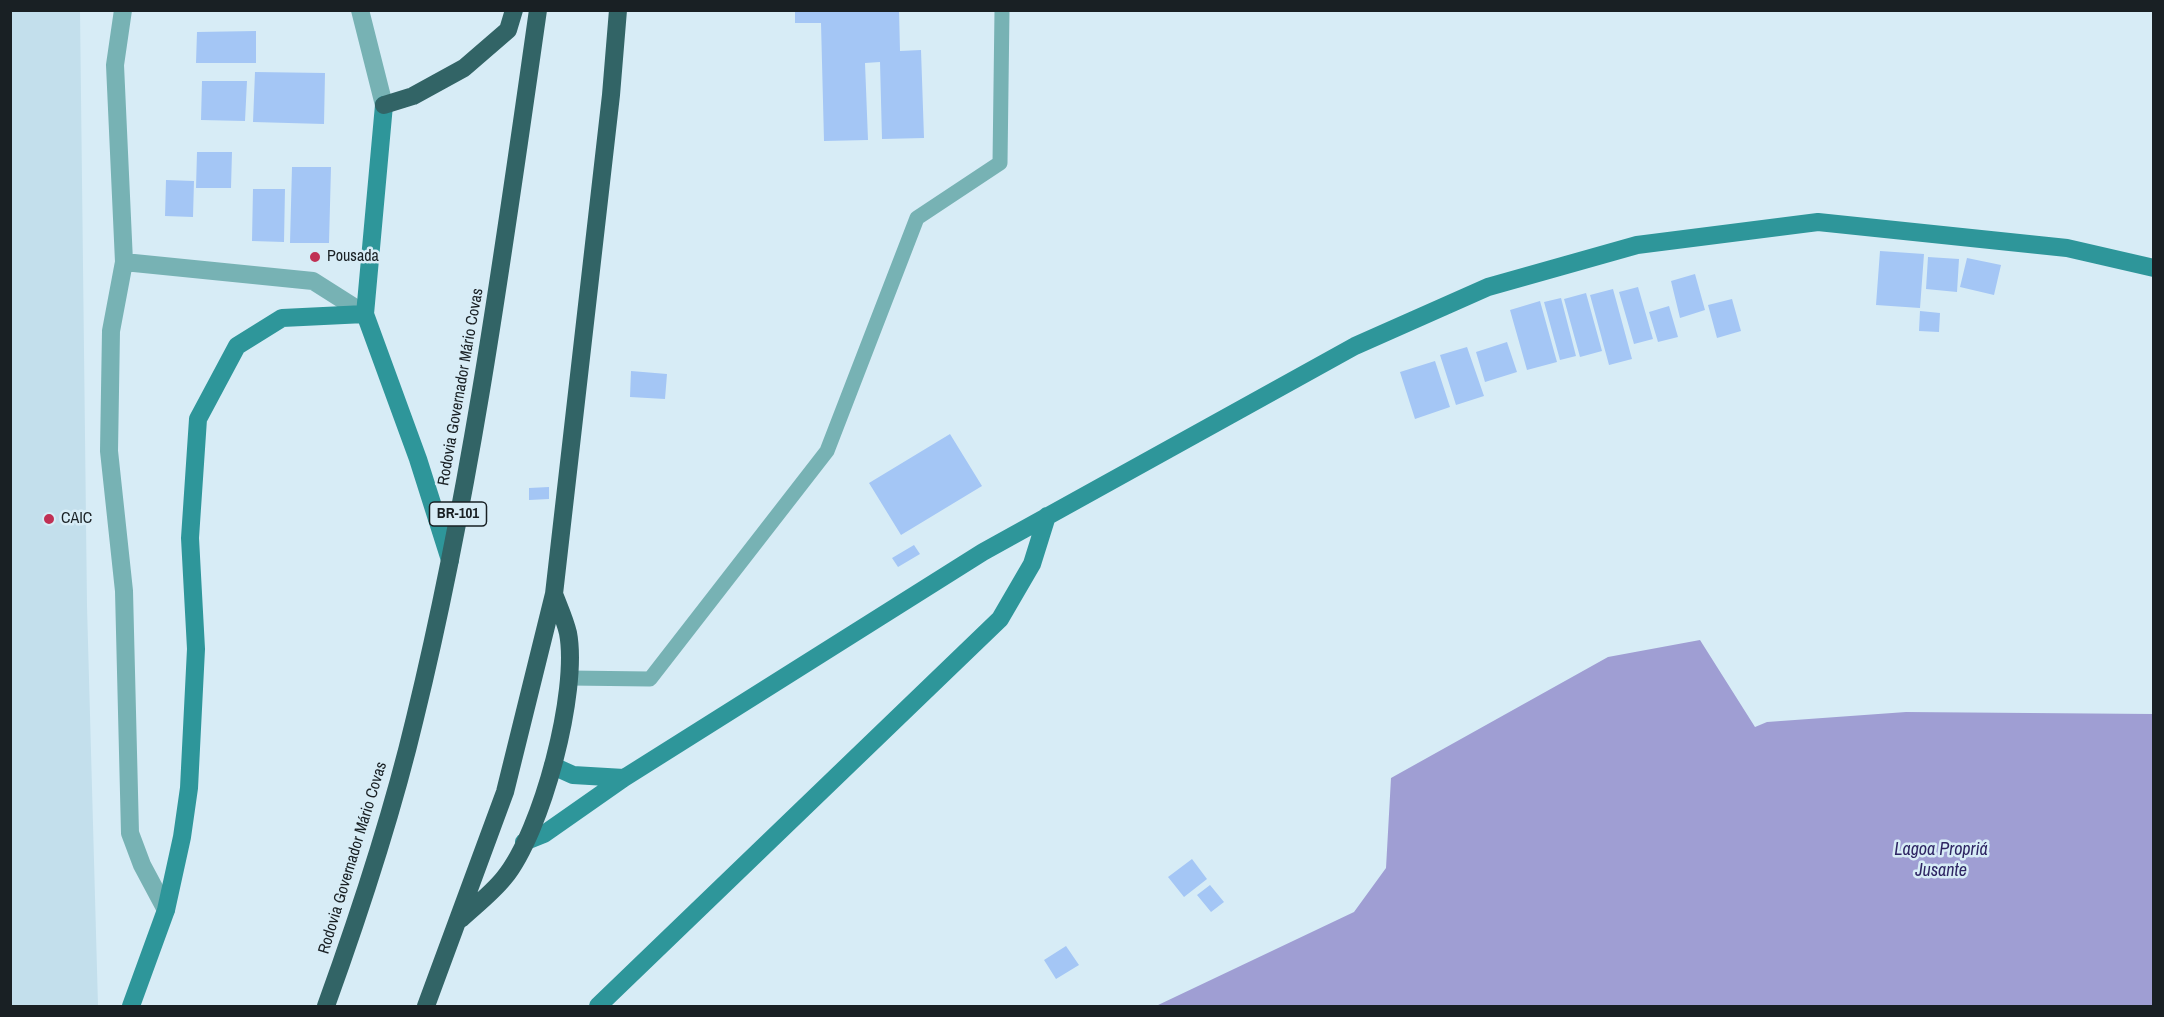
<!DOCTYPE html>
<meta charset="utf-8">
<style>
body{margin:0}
#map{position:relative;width:2164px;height:1017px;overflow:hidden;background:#d7ecf6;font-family:"Archivo Narrow",sans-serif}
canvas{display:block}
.frame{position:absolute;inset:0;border:12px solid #192024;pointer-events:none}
</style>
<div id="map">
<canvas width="2164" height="1017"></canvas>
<div class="frame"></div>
</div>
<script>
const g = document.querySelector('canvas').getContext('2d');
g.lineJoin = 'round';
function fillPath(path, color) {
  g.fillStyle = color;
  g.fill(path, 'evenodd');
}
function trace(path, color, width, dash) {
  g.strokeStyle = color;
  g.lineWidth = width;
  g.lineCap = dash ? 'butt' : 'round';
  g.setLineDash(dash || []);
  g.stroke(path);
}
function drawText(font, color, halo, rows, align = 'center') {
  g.font = font + ' "Archivo Narrow",sans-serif';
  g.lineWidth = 5;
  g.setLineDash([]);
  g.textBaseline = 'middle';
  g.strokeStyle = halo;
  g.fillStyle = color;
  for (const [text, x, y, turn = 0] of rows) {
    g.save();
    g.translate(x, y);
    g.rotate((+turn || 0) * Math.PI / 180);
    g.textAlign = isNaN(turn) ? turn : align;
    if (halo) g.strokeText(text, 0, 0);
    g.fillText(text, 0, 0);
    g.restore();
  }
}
fillPath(new Path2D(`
 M 10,11 L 80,11 L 87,606 L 98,1006 L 11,1006 Z`), '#c3dfec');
fillPath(new Path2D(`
 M 1700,640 L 1755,727 L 1767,722 L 1906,712 L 2153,714 L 2153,1006 L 1156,1006 L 1354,912 L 1386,868 L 1391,778 L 1608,657 Z`), '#9f9ed3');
fillPath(new Path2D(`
 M 795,10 L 899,10 L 900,51 L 921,50 L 924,138 L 882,139 L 880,62 L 865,63 L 868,140 L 824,141 L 821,23 L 795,23 Z
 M 256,31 L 256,63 L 196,63 L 197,32 Z
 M 255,72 L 325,73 L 324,124 L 253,122 Z
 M 202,81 L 247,81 L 245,121 L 201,120 Z
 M 197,152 L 232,152 L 231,188 L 196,188 Z
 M 292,167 L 331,167 L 329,243 L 290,243 Z
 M 166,180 L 194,181 L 193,217 L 165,216 Z
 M 253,189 L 285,189 L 284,242 L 252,241 Z
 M 1880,251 L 1924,254 L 1920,308 L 1876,305 Z
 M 1928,257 L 1959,259 L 1957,292 L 1926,289 Z
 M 1967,258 L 2001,265 L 1994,295 L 1960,287 Z
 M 1695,274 L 1705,310 L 1680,318 L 1671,281 Z
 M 1638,287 L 1653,339 L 1634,344 L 1619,292 Z
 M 1613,289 L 1632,359 L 1609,365 L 1590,295 Z
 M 1586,293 L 1602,351 L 1580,357 L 1564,299 Z
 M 1561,298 L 1576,356 L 1560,360 L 1544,302 Z
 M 1732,299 L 1741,331 L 1717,338 L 1708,305 Z
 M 1540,301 L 1557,362 L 1527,370 L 1510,310 Z
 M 1669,306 L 1678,337 L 1658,342 L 1649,312 Z
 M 1920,311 L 1940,313 L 1939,332 L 1919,331 Z
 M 1507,342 L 1517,372 L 1485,382 L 1476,352 Z
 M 1467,347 L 1484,396 L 1456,405 L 1440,355 Z
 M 1435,361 L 1450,407 L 1415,419 L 1400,372 Z
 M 631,371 L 667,374 L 665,399 L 630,397 Z
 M 950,434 L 982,486 L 901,535 L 869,483 Z
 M 549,487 L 549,499 L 529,500 L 529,488 Z
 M 914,545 L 920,554 L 898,567 L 892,558 Z
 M 1192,859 L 1207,879 L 1184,897 L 1168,877 Z
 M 1210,885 L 1224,902 L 1211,912 L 1197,895 Z
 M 1066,946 L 1079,965 L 1056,979 L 1044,960 Z`), '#a4c6f5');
trace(new Path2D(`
 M 569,678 L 650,679 L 827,451 L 917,218 L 1000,163 L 1002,10`), '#77b2b4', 15);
trace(new Path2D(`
 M 123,10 L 115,65 L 124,262 L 111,331 L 109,451 L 124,591 L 130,833 L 142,865 L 166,910
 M 360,10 L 384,105
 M 124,262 L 313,281 L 365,314`), '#77b2b4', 18);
trace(new Path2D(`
 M 384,105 L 365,314 L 418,459 L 450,560
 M 553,766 L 573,775 L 624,778
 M 524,842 L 544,834 L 624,778 L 983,552 L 1355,346 L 1488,287 L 1637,245 L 1818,222 L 2067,248 L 2154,268
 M 131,1006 L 166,910 L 182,837 L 189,788 L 196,649 L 190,538 L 198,419 L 237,346 L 282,318 L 365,314
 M 598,1006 L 1000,619 L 1032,564 L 1047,516`), '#2e969a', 18);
trace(new Path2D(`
 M 384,105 L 413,96 L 464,68 L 508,30 L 514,10
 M 461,919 C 475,906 492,893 504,878 C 542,832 579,691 568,633 C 565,620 559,607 554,594
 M 326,1006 C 360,912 392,815 415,718 C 472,485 504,247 538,10
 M 426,1006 L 505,792 L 554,594 L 611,95 L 618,10`), '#326466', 18);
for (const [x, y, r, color] of [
 [315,257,6,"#c03054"],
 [49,519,6,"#c03054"]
]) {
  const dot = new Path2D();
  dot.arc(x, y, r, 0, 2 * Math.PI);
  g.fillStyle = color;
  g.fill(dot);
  trace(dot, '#d7ecf6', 2);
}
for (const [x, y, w] of [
 [458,514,57]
]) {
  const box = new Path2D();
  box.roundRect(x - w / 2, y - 12, w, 24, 4.5);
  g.fillStyle = '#d7ecf6';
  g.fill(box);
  trace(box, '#192024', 1.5);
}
drawText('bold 15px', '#192024', null, [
 ["BR-101",458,514]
]);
drawText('16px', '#192024', '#d7ecf6', [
 ["Pousada",327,257],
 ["CAIC",61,519]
], 'left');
drawText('16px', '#192024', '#d7ecf6', [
 ["Rodovia Governador Mário Covas",461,387,-80],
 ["Rodovia Governador Mário Covas",353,858,-73]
]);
drawText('italic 18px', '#2e2563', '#d7ecf6', [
 ["Lagoa Propriá",1941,850],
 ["Jusante",1941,871]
]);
</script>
